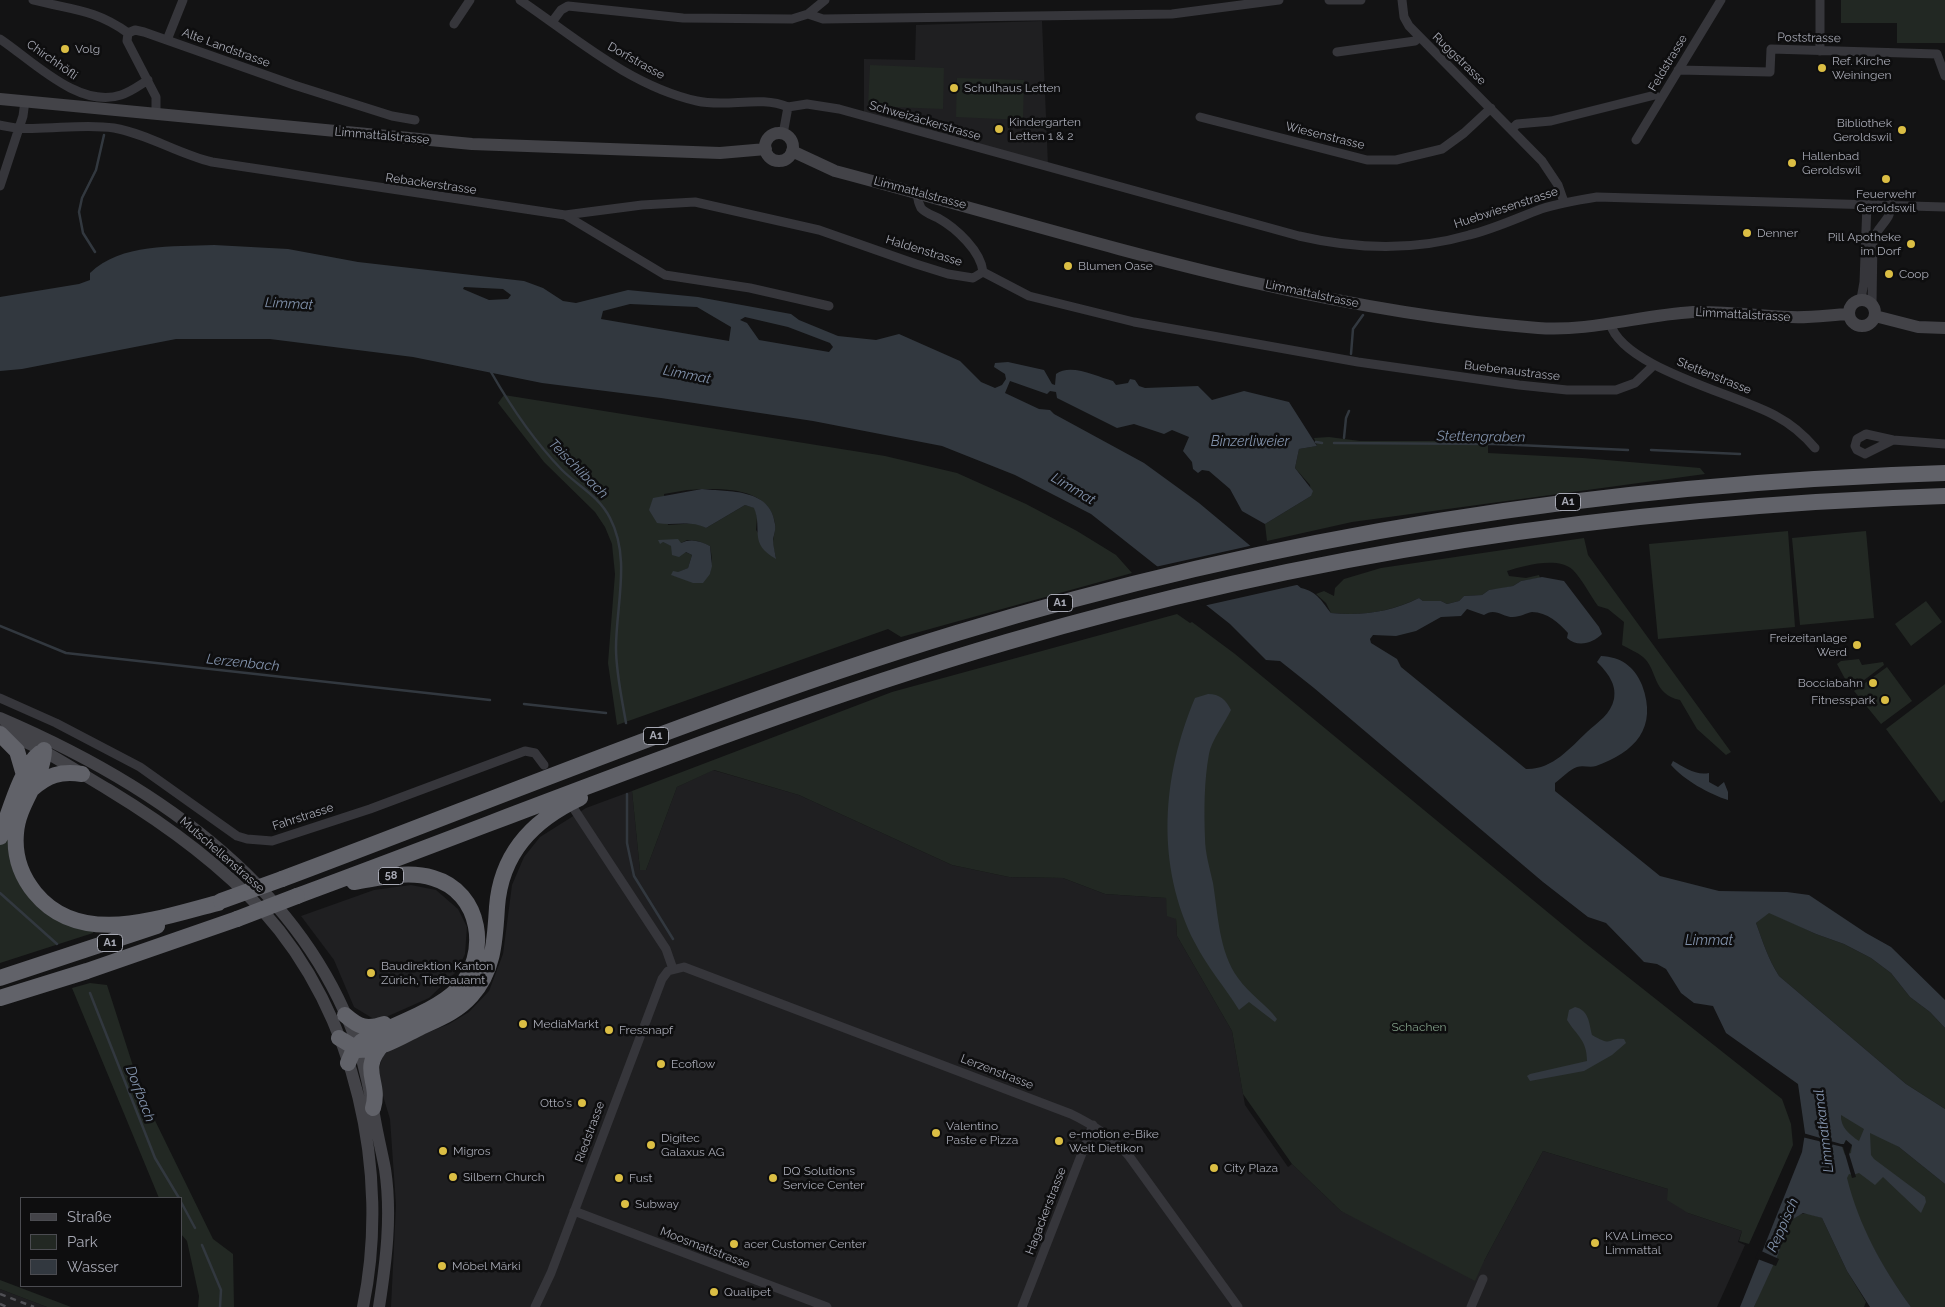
<!DOCTYPE html>
<meta charset="utf-8">
<style>
body{margin:0}
#map{position:relative;width:1945px;height:1307px;overflow:hidden;background:#131314;font-family:Raleway,sans-serif}
canvas{display:block}
.legend{position:absolute;left:20px;top:1197px;width:162px;height:90px;box-sizing:border-box;background:#0e0e0f;border:1px solid #4b4c51;margin:0;padding:6px 9px;list-style:none;font-size:15px;color:#a6a8b3}
.legend li{display:flex;align-items:center;gap:10px;height:25px}
.legend b{width:25px;border:1px solid #4b4c51}
</style>
<div id="map">
<canvas width="1945" height="1307"></canvas>
<ul class="legend">
<li><b style="height:6px;background:#434348"></b>Straße</li>
<li><b style="height:14px;background:#222823"></b>Park</li>
<li><b style="height:14px;background:#32383f"></b>Wasser</li>
</ul>
</div>
<script>
const g = document.querySelector('canvas').getContext('2d');
g.lineJoin = 'round';
function fillPath(path, color) {
  g.fillStyle = color;
  g.fill(path, 'evenodd');
}
function trace(path, color, width, dash) {
  g.strokeStyle = color;
  g.lineWidth = width;
  g.lineCap = dash ? 'butt' : 'round';
  g.setLineDash(dash || []);
  g.stroke(path);
}
function drawText(font, color, halo, rows, align = 'center') {
  g.font = font + ' Raleway,sans-serif';
  g.lineWidth = 5;
  g.setLineDash([]);
  g.textBaseline = 'middle';
  g.strokeStyle = halo;
  g.fillStyle = color;
  for (const [text, x, y, turn = 0] of rows) {
    g.save();
    g.translate(x, y);
    g.rotate((+turn || 0) * Math.PI / 180);
    g.textAlign = isNaN(turn) ? turn : align;
    if (halo) g.strokeText(text, 0, 0);
    g.fillText(text, 0, 0);
    g.restore();
  }
}
fillPath(new Path2D(`
 M 1042,21 L 1048,165 L 864,116 L 864,59 L 915,60 L 916,25 Z
 M 713,770 L 799,795 L 952,865 L 1009,877 L 1063,878 L 1105,894 L 1166,898 L 1168,911 L 1176,919 L 1177,936 L 1232,1031 L 1245,1105 L 1288,1167 L 1292,1164 L 1341,1211 L 1484,1261 L 1543,1151 L 1668,1189 L 1688,1213 L 1742,1231 L 1738,1242 L 1745,1245 L 1717,1307 L 391,1307 L 396,1205 L 390,1119 L 377,1076 L 383,1055 L 399,1044 L 449,1024 L 469,1012 L 489,991 L 503,954 L 512,885 L 524,857 L 540,837 L 586,808 L 632,791 L 640,870 L 646,870 L 677,787 Z
 M 411,885 L 436,890 L 458,909 L 467,927 L 465,954 L 457,971 L 429,998 L 377,1021 L 354,1007 L 334,960 L 301,916 L 374,890 Z
 M 0,1289 L 47,1307 L 0,1307 Z`), '#1f1f21');
fillPath(new Path2D(`
 M 1841,0 L 1945,0 L 1945,43 L 1897,43 L 1897,23 L 1841,23 Z
 M 870,65 L 944,68 L 943,109 L 868,106 Z
 M 957,78 L 1024,80 L 1023,120 L 956,117 Z
 M 504,395 L 885,456 L 957,473 L 1026,504 L 1077,531 L 1116,555 L 1132,573 L 901,637 L 888,629 L 617,725 L 608,663 L 615,574 L 612,544 L 605,527 L 595,512 L 544,462 L 498,403 ZM 687,490 C 716,488 769,485 775,523 C 776,530 773,537 773,543 C 773,548 775,553 776,558 L 756,530 L 757,517 L 755,508 L 745,505 L 706,528 L 697,523 L 668,525 L 664,494 ZM 687,540 L 698,541 L 710,546 L 712,559 L 710,574 L 682,578 L 672,575 L 688,568 L 692,555 L 663,542 L 681,543 Z
 M 1329,437 L 1360,441 L 1488,441 L 1488,453 L 1583,458 L 1700,468 L 1705,474 L 1352,522 L 1267,541 L 1265,524 L 1311,496 L 1310,485 L 1295,468 L 1299,449 L 1317,446 L 1314,438 Z
 M 1788,531 L 1795,627 L 1658,639 L 1649,544 Z
 M 1866,531 L 1874,618 L 1800,625 L 1792,538 Z
 M 1584,538 L 1588,555 L 1731,752 L 1726,755 L 1697,729 L 1680,700 C 1652,694 1658,670 1643,657 C 1637,652 1629,649 1622,645 L 1624,622 L 1608,609 L 1598,606 C 1590,595 1582,579 1573,570 C 1557,556 1524,566 1507,571 L 1509,576 L 1526,578 L 1539,575 L 1540,578 L 1521,581 L 1513,586 L 1500,589 L 1489,590 L 1482,595 L 1464,596 L 1459,601 L 1447,604 L 1441,601 L 1423,601 L 1419,598 C 1389,612 1364,616 1331,613 L 1326,603 L 1316,594 L 1324,591 L 1334,596 L 1335,588 L 1344,579 L 1381,568 Z
 M 1926,601 L 1942,622 L 1911,646 L 1895,624 Z
 M 1177,614 L 1190,623 L 1192,622 L 1235,654 L 1585,943 L 1782,1099 L 1791,1124 L 1793,1145 L 1749,1244 L 1739,1241 L 1742,1231 L 1688,1213 L 1667,1200 L 1668,1189 L 1543,1151 L 1484,1261 L 1475,1281 L 1341,1211 L 1292,1164 L 1243,1094 L 1232,1031 L 1177,936 L 1176,919 L 1167,916 L 1166,898 L 1105,894 L 1063,878 L 1009,877 L 952,865 L 799,795 L 714,770 L 677,787 L 646,870 L 640,870 L 632,791 L 892,692 Z
 M 1859,659 L 1862,665 L 1883,662 L 1884,665 L 1851,690 L 1837,664 L 1841,661 Z
 M 1887,667 L 1912,701 L 1881,724 L 1854,691 Z
 M 1945,684 L 1945,800 L 1941,803 L 1886,729 Z
 M 24,781 L 17,808 L 18,875 L 93,930 L 93,933 L 0,963 L 0,845 Z
 M 1769,912 L 1816,934 L 1844,944 L 1871,958 L 1891,973 L 1910,997 L 1930,1012 L 1945,1028 L 1945,1109 L 1906,1084 L 1779,976 C 1768,959 1763,942 1756,923 Z
 M 90,983 L 107,985 L 142,1094 L 213,1239 L 233,1254 L 234,1307 L 198,1307 L 199,1296 L 187,1241 L 181,1234 L 181,1198 L 159,1198 L 72,988 Z
 M 1841,1114 L 1899,1147 L 1945,1184 L 1945,1307 L 1911,1307 C 1872,1253 1833,1184 1841,1114 Z
 M 1807,1213 L 1822,1218 L 1847,1271 L 1866,1302 L 1864,1307 L 1754,1307 L 1787,1228 L 1796,1215 Z
 M 0,1280 L 71,1307 L 47,1307 L 0,1289 Z`), '#222823');
fillPath(new Path2D(`
 M 214,245 L 288,249 L 358,262 L 524,281 L 543,288 L 563,301 L 576,303 L 628,290 L 698,297 L 791,314 L 799,320 L 838,336 L 876,340 L 899,334 L 960,361 L 981,382 L 995,388 L 1002,385 L 1006,379 L 1005,374 L 994,367 L 995,363 L 1008,362 L 1044,370 L 1052,384 L 1055,385 L 1056,374 C 1071,363 1097,377 1113,381 L 1116,385 L 1128,383 L 1130,379 L 1135,380 L 1139,386 L 1145,388 L 1198,386 L 1212,400 L 1244,391 L 1289,402 L 1317,446 L 1299,449 L 1295,468 L 1313,491 L 1311,496 L 1265,524 L 1242,511 L 1230,489 L 1209,471 L 1202,470 L 1198,473 L 1193,469 L 1192,462 L 1183,451 L 1189,437 L 1172,430 L 1164,434 L 1134,424 L 1117,428 L 1057,398 L 1056,392 L 1050,391 L 1047,394 L 1010,381 L 1005,393 L 1039,409 L 1050,410 L 1054,414 L 1144,463 L 1199,503 L 1301,588 C 1318,592 1322,602 1331,613 C 1363,616 1390,612 1419,598 L 1423,601 L 1441,601 L 1447,604 L 1459,601 L 1464,596 L 1482,595 L 1489,590 L 1513,586 L 1521,581 L 1542,577 L 1564,581 L 1599,627 L 1602,634 C 1593,643 1578,648 1567,638 L 1568,633 C 1559,623 1547,612 1532,612 C 1526,613 1520,617 1513,617 C 1502,617 1495,607 1484,615 L 1467,609 L 1461,616 L 1441,617 L 1416,631 L 1396,636 L 1373,635 L 1370,639 L 1371,643 L 1397,659 L 1401,667 L 1526,769 C 1552,770 1570,748 1587,732 C 1598,722 1611,714 1614,699 C 1617,684 1607,672 1597,662 L 1601,656 C 1621,657 1634,666 1642,685 C 1658,728 1635,752 1596,766 C 1590,768 1583,765 1577,767 C 1569,770 1562,778 1555,783 L 1555,791 L 1660,876 L 1719,891 L 1787,892 L 1809,895 L 1866,933 L 1891,947 L 1945,1000 L 1945,1028 L 1930,1012 L 1910,997 L 1891,973 L 1871,958 L 1844,944 L 1816,934 L 1769,913 L 1756,923 C 1763,942 1768,959 1779,976 L 1906,1084 L 1945,1109 L 1945,1184 L 1899,1147 L 1870,1133 L 1871,1155 L 1874,1159 L 1925,1197 L 1926,1202 L 1921,1213 L 1883,1177 L 1875,1185 L 1859,1173 L 1853,1175 L 1849,1174 L 1847,1178 C 1859,1226 1882,1267 1911,1307 L 1870,1307 L 1847,1271 L 1822,1218 L 1803,1213 L 1793,1219 L 1787,1228 L 1777,1257 L 1754,1307 L 1740,1307 L 1802,1152 L 1805,1133 L 1798,1084 L 1726,1033 L 1713,1006 L 1694,1003 L 1681,993 L 1666,969 L 1657,964 L 1644,962 L 1606,923 L 1588,917 L 1543,882 L 1314,688 L 1280,661 L 1266,660 L 1230,624 L 1091,514 L 1015,475 L 942,446 L 813,421 L 661,398 L 542,383 L 413,357 L 270,339 L 176,339 L 22,369 L 0,371 L 0,297 L 79,284 L 90,280 L 90,273 C 121,243 173,247 214,245 ZM 464,287 L 503,289 L 511,295 L 508,299 L 489,300 L 463,289 ZM 630,304 L 697,307 L 731,327 L 729,341 L 601,319 L 603,311 ZM 745,317 L 788,327 L 830,343 L 833,347 L 829,352 L 759,340 L 747,323 L 740,320 ZM 1841,1115 L 1864,1129 L 1859,1141 C 1850,1135 1840,1127 1841,1115 ZM 1846,1140 L 1852,1145 L 1851,1153 L 1845,1155 L 1841,1144 L 1844,1144 Z
 M 702,489 C 729,492 771,488 775,524 C 776,529 774,535 773,539 C 773,546 775,552 776,559 C 748,543 763,530 754,508 L 745,505 L 706,528 C 691,520 673,526 657,523 L 649,510 L 653,498 Z
 M 678,539 L 681,543 C 691,538 700,541 710,546 L 712,566 L 710,574 L 703,583 L 693,583 L 671,575 L 673,571 L 678,572 L 688,568 L 692,555 L 686,552 L 679,557 L 672,555 L 671,546 L 663,542 L 660,544 L 658,540 Z
 M 1208,694 C 1220,694 1226,700 1231,710 C 1225,723 1211,741 1209,754 C 1204,781 1204,811 1205,838 C 1205,853 1210,869 1213,883 C 1218,914 1219,952 1238,978 C 1249,994 1266,1004 1277,1019 L 1275,1022 L 1249,1002 L 1239,1010 C 1225,987 1207,967 1195,943 C 1155,865 1162,776 1195,698 Z
 M 1673,761 C 1684,767 1696,776 1709,773 L 1709,782 L 1718,787 L 1724,782 L 1728,792 L 1728,800 C 1709,794 1684,780 1671,765 Z
 M 1575,1007 C 1589,1010 1589,1023 1592,1035 C 1614,1048 1607,1037 1624,1039 L 1626,1043 L 1612,1055 L 1584,1071 L 1530,1081 L 1527,1076 L 1530,1074 L 1587,1061 C 1587,1040 1577,1036 1567,1020 L 1569,1010 Z`), '#32383f');
fillPath(new Path2D(`
 M 1254,545 L 1301,584 L 1203,606 L 1155,567 Z
 M 1803,1133 L 1841,1144 L 1844,1144 L 1846,1140 L 1852,1145 L 1849,1154 L 1856,1177 L 1852,1178 L 1843,1147 L 1802,1137 Z
 M 1759,1250 L 1779,1259 L 1776,1266 L 1755,1258 Z`), '#131314');
trace(new Path2D(`
 M 95,252 L 83,233 L 79,212 L 82,198 L 96,170 L 104,135
 M 1351,354 L 1353,329 L 1363,315
 M 491,372 C 511,407 534,441 562,470 C 578,486 599,496 610,518 C 631,558 616,605 616,648 C 616,673 622,699 626,723
 M 1344,438 L 1346,418 L 1349,411
 M 1316,442 L 1322,443
 M 1334,443 L 1495,444 L 1628,450
 M 1651,450 L 1740,454
 M 0,626 L 66,653 L 490,700
 M 524,704 L 606,713
 M 627,794 L 627,843 L 634,876 L 673,939
 M 0,893 L 57,944
 M 90,993 L 155,1158 L 179,1198
 M 181,1202 L 195,1228
 M 202,1245 L 221,1290 L 220,1307`), '#32383f', 2.5);
trace(new Path2D(`
 M 33,0 C 71,10 95,9 128,33
 M 520,0 C 576,38 630,86 697,101 C 727,108 760,95 788,107
 M 1329,0 L 1361,0
 M 1402,0 L 1404,17 L 1409,26 L 1542,161 L 1558,185 L 1564,202
 M 808,14 L 823,19 L 1172,14 L 1279,0
 M 552,22 L 561,10 L 568,6 L 683,18 L 792,19 L 808,14 L 825,0
 M 454,24 L 470,0
 M 128,33 L 135,30 L 144,32 L 294,85 L 392,116 L 415,120
 M 128,33 L 127,41 L 156,97 L 156,114
 M 0,39 C 33,61 79,109 121,95 C 131,92 140,85 148,80
 M 167,40 L 183,0
 M 1820,51 L 1820,0
 M 1337,52 L 1415,41 L 1419,37
 M 1678,70 L 1770,72 L 1771,49 L 1937,54 L 1945,76
 M 788,107 L 807,104 L 839,109 L 1299,236 C 1355,249 1414,251 1469,235 C 1494,229 1517,218 1541,209 C 1560,203 1578,200 1597,197 L 1945,207
 M 1200,117 L 1367,160 L 1396,160 L 1442,149 L 1464,133 L 1491,108
 M 0,125 C 37,134 76,122 114,128 C 148,134 178,154 212,162 L 565,215 L 665,275 L 750,288 L 829,306
 M 1512,129 L 1517,124 L 1551,121 L 1655,95
 M 783,134 L 788,107
 M 1636,140 L 1721,0
 M 0,186 L 23,116 L 25,101
 M 918,193 C 917,198 918,202 921,208 C 925,213 932,215 938,218 C 956,228 981,251 983,272
 M 565,215 L 642,205 L 695,202 L 819,230 L 916,264 L 948,274 L 973,278 L 983,272 L 1029,296 L 1134,322 L 1358,362 L 1519,385 L 1567,390 L 1616,390 L 1635,383 L 1654,365
 M 1861,299 L 1864,282 L 1867,204
 M 1872,304 L 1873,241 C 1876,227 1891,221 1892,204
 M 1610,323 C 1622,368 1737,394 1776,416 C 1791,424 1804,435 1815,448
 M 1893,440 L 1865,454 L 1857,450 L 1855,446 L 1857,439 L 1866,434 L 1893,440 L 1945,444
 M 0,698 L 56,723 L 140,767 L 237,836 L 247,839 L 272,841 L 370,809 L 525,751 L 535,753 L 544,765
 M 574,809 L 666,949 L 673,969
 M 574,1211 L 827,1307
 M 535,1307 L 551,1273 L 662,979 L 668,971 L 684,967 L 1071,1114 C 1094,1125 1112,1137 1129,1156 L 1238,1307
 M 1022,1307 L 1093,1125
 M 1471,1307 L 1483,1279`), '#36363b', 9);
trace(new Path2D(`
 M 0,99 L 472,144 L 720,153 L 766,149
 M765 147a14 14 0 1 1 28 0a14 14 0 1 1-28 0Z
 M 792,151 L 835,171 C 1066,232 1298,310 1538,328 C 1590,332 1641,315 1693,312 C 1726,311 1758,316 1791,317 C 1810,318 1829,315 1848,314
 M1849 313a13 13 0 1 1 26 0a13 13 0 1 1-26 0Z
 M 1875,316 L 1918,327 L 1945,328
 M 0,718 C 152,783 304,884 359,1049 C 366,1072 371,1097 375,1120 C 378,1137 382,1153 385,1169 C 392,1215 386,1262 379,1307
 M 0,731 C 39,745 73,769 109,790 C 165,824 219,863 263,911 C 356,1014 391,1172 363,1307`), '#434348', 12);
trace(new Path2D(`
 M 0,734 L 17,751 L 24,775
 M 44,750 C 43,780 18,803 16,833 C 14,855 21,876 35,893 C 81,949 161,917 218,903
 M 32,789 C 48,775 60,771 82,774
 M 0,837 C 9,814 21,767 40,753
 M 282,879 C 506,795 727,703 957,633 C 1277,535 1610,483 1945,473
 M 297,896 C 533,809 765,713 1007,642 C 1312,552 1627,506 1945,496
 M 0,978 L 157,926
 M 0,998 L 87,971 L 237,919
 M 345,1015 C 359,1027 366,1030 384,1024
 M 339,1038 L 359,1050 C 380,1050 401,1037 419,1028 C 438,1019 457,1012 471,996 C 494,971 495,939 497,907 C 501,853 533,820 580,798
 M 348,1063 L 354,1049 L 362,1041 C 390,1026 437,1011 458,989 C 490,955 482,892 433,878 C 407,870 380,878 354,882
 M 373,1108 C 381,1081 359,1071 382,1045`), '#616269', 16);
trace(new Path2D(`
 M 0,1294 L 34,1307
 M 0,1304 L 7,1307`), '#505055', 2.5, [6, 5]);
trace(new Path2D(`
 M 221,901 L 282,879
 M 237,919 L 297,896`), '#616269', 16);
for (const [x, y, r, color] of [
 [65,49,5,"#dbbe44"],
 [1822,68,5,"#dbbe44"],
 [954,88,5,"#dbbe44"],
 [999,129,5,"#dbbe44"],
 [1902,130,5,"#dbbe44"],
 [1792,163,5,"#dbbe44"],
 [1886,179,5,"#dbbe44"],
 [1747,233,5,"#dbbe44"],
 [1911,244,5,"#dbbe44"],
 [1068,266,5,"#dbbe44"],
 [1889,274,5,"#dbbe44"],
 [1857,645,5,"#dbbe44"],
 [1873,683,5,"#dbbe44"],
 [1885,700,5,"#dbbe44"],
 [371,973,5,"#dbbe44"],
 [523,1024,5,"#dbbe44"],
 [609,1030,5,"#dbbe44"],
 [661,1064,5,"#dbbe44"],
 [582,1103,5,"#dbbe44"],
 [936,1133,5,"#dbbe44"],
 [1059,1141,5,"#dbbe44"],
 [651,1145,5,"#dbbe44"],
 [443,1151,5,"#dbbe44"],
 [1214,1168,5,"#dbbe44"],
 [453,1177,5,"#dbbe44"],
 [619,1178,5,"#dbbe44"],
 [773,1178,5,"#dbbe44"],
 [625,1204,5,"#dbbe44"],
 [1595,1243,5,"#dbbe44"],
 [734,1244,5,"#dbbe44"],
 [442,1266,5,"#dbbe44"],
 [714,1292,5,"#dbbe44"]
]) {
  const dot = new Path2D();
  dot.arc(x, y, r, 0, 2 * Math.PI);
  g.fillStyle = color;
  g.fill(dot);
  trace(dot, '#0e0e0f', 2);
}
for (const [x, y, w] of [
 [1568,502,25],
 [1060,603,25],
 [656,736,25],
 [391,876,25],
 [110,943,25]
]) {
  const box = new Path2D();
  box.roundRect(x - w / 2, y - 8.5, w, 17, 4);
  g.fillStyle = '#0e0e0f';
  g.fill(box);
  trace(box, '#a6a8b3', 1);
}
drawText('bold 11px', '#a6a8b3', null, [
 ["A1",1568,502],
 ["A1",1060,603],
 ["A1",656,736],
 ["58",391,876],
 ["A1",110,943]
]);
drawText('12px', '#a6a8b3', '#0e0e0f', [
 ["Poststrasse",1809,38,1],
 ["Alte Landstrasse",226,48,20],
 ["Ruggstrasse",1459,59,44],
 ["Chirchhöfli",52,60,35],
 ["Dorfstrasse",636,61,29],
 ["Feldstrasse",1668,63,-59],
 ["Schweizäckerstrasse",925,121,16],
 ["Limmattalstrasse",382,136,5],
 ["Wiesenstrasse",1325,136,14],
 ["Rebackerstrasse",431,184,8],
 ["Limmattalstrasse",920,193,15],
 ["Huebwiesenstrasse",1506,208,-18],
 ["Haldenstrasse",924,251,17],
 ["Limmattalstrasse",1312,294,12],
 ["Limmattalstrasse",1743,315,3],
 ["Buebenaustrasse",1512,371,7],
 ["Stettenstrasse",1714,376,22],
 ["Fahrstrasse",303,817,-18],
 ["Mutschellenstrasse",222,855,41],
 ["Lerzenstrasse",997,1072,21],
 ["Riedstrasse",590,1132,-70],
 ["Hagackerstrasse",1046,1211,-69],
 ["Moosmattstrasse",705,1248,21]
]);
drawText('12px', '#a6a8b3', '#0e0e0f', [
 ["Volg",75,49],
 ["Ref. Kirche",1832,61],
 ["Weiningen",1832,75],
 ["Schulhaus Letten",964,88],
 ["Kindergarten",1009,122],
 ["Letten 1 & 2",1009,136],
 ["Bibliothek",1892,123,"right"],
 ["Geroldswil",1892,137,"right"],
 ["Hallenbad",1802,156],
 ["Geroldswil",1802,170],
 ["Feuerwehr",1886,194,"center"],
 ["Geroldswil",1886,208,"center"],
 ["Denner",1757,233],
 ["Pill Apotheke",1901,237,"right"],
 ["im Dorf",1901,251,"right"],
 ["Blumen Oase",1078,266],
 ["Coop",1899,274],
 ["Freizeitanlage",1847,638,"right"],
 ["Werd",1847,652,"right"],
 ["Bocciabahn",1863,683,"right"],
 ["Fitnesspark",1875,700,"right"],
 ["Baudirektion Kanton",381,966],
 ["Zürich, Tiefbauamt",381,980],
 ["MediaMarkt",533,1024],
 ["Fressnapf",619,1030],
 ["Ecoflow",671,1064],
 ["Otto's",572,1103,"right"],
 ["Valentino",946,1126],
 ["Paste e Pizza",946,1140],
 ["e-motion e-Bike",1069,1134],
 ["Welt Dietikon",1069,1148],
 ["Digitec",661,1138],
 ["Galaxus AG",661,1152],
 ["Migros",453,1151],
 ["City Plaza",1224,1168],
 ["DQ Solutions",783,1171],
 ["Service Center",783,1185],
 ["Silbern Church",463,1177],
 ["Fust",629,1178],
 ["Subway",635,1204],
 ["KVA Limeco",1605,1236],
 ["Limmattal",1605,1250],
 ["acer Customer Center",744,1244],
 ["Möbel Märki",452,1266],
 ["Qualipet",724,1292]
], 'left');
drawText('12px', '#7f9c85', '#0e0e0f', [
 ["Schachen",1419,1027]
]);
drawText('italic 14px', '#8191aa', '#0e0e0f', [
 ["Limmat",289,304,3],
 ["Limmat",687,375,11],
 ["Stettengraben",1481,437,1],
 ["Binzerliweier",1250,442],
 ["Teischlibach",578,469,45],
 ["Limmat",1073,489,31],
 ["Lerzenbach",243,663,6],
 ["Limmat",1709,941],
 ["Dorfbach",140,1094,69],
 ["Limmatkanal",1824,1131,-97],
 ["Reppisch",1783,1225,-66]
]);
</script>
